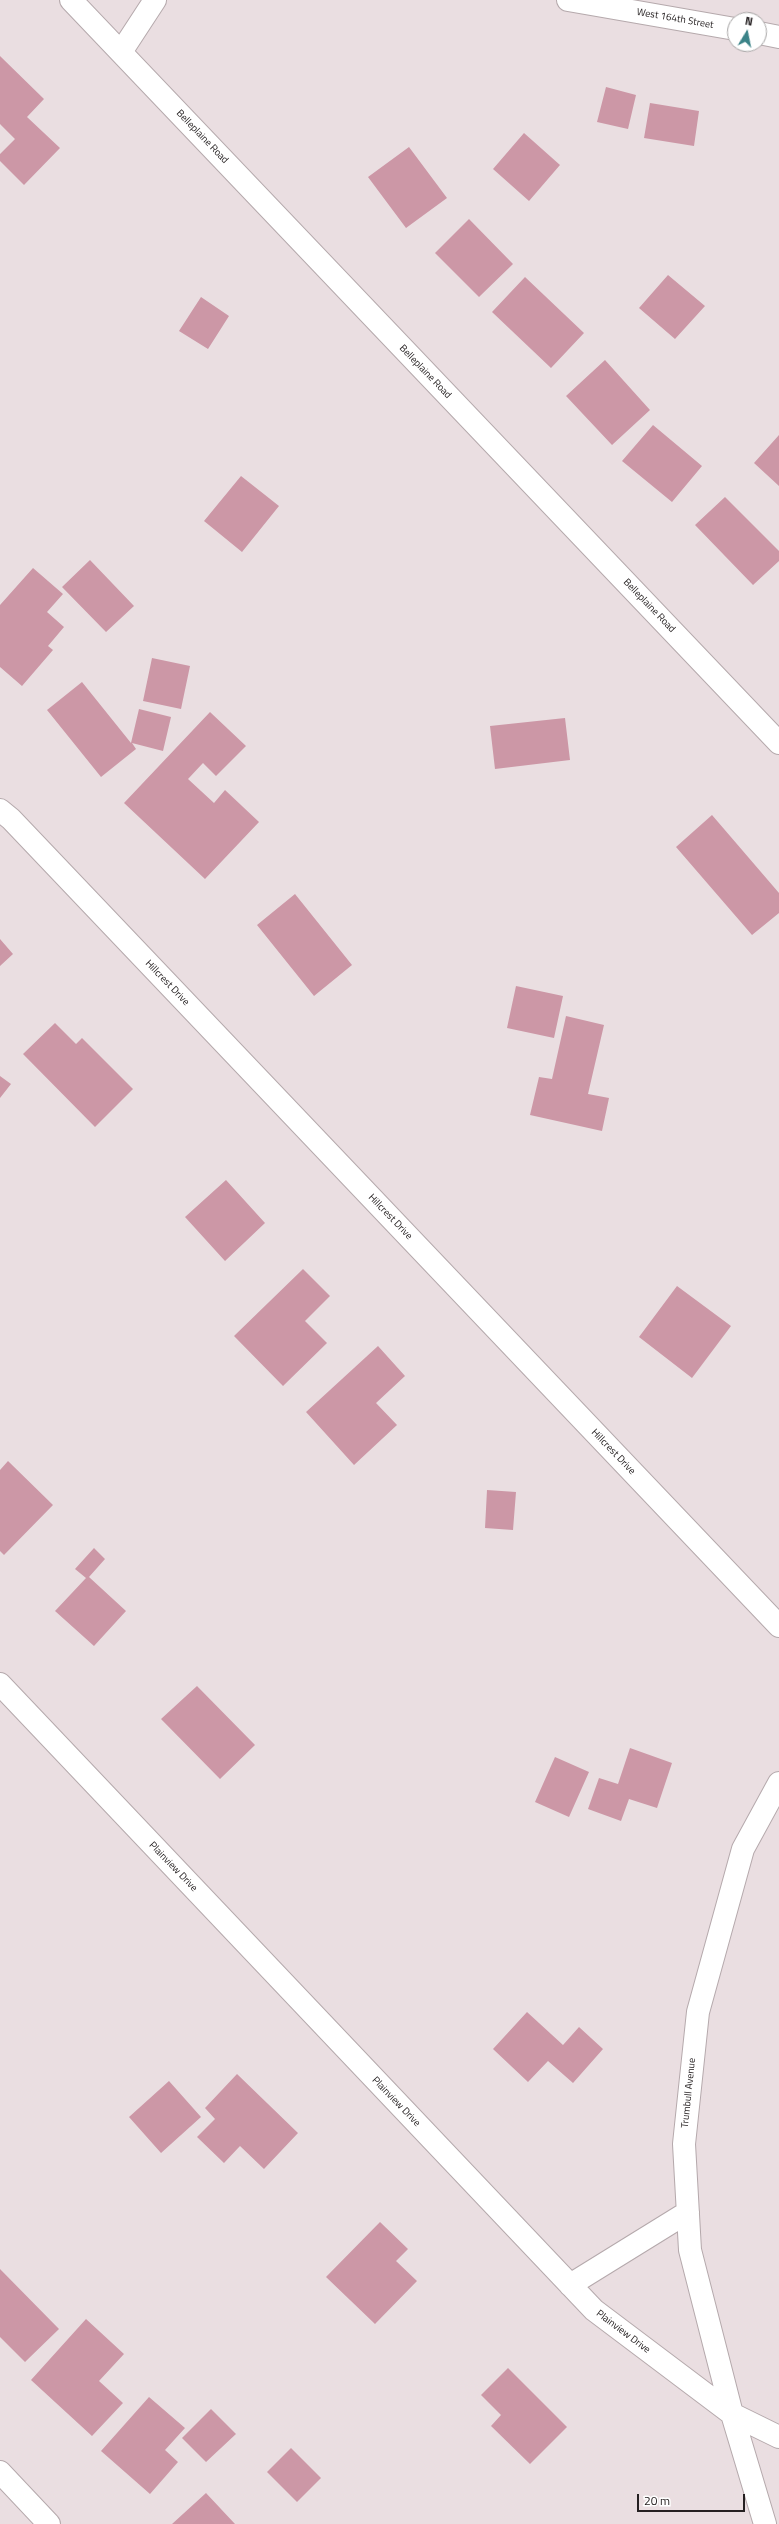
<!DOCTYPE html>
<style>
body{margin:0}
#map{position:relative;width:779px;height:2524px;overflow:hidden;background:#eadee1;font-family:"Titillium Web",sans-serif}
canvas{display:block}
.north{position:absolute;left:727px;top:12px;width:40px;height:40px;box-sizing:border-box;background:#fff;border:1px solid #a8a6a6;border-radius:50%;rotate:10deg;font-size:11px;font-weight:700;line-height:16px;text-align:center;color:#252021}
.north::after{content:'';display:block;margin:auto;width:14px;height:18px;background:#3b8388;clip-path:polygon(50% 0,100% 100%,50% 72%,0 100%)}
.scale{position:absolute;left:637px;top:2494px;width:108px;height:18px;box-sizing:border-box;border:2px solid #252021;border-top:0;padding-left:5px;font-size:12px;line-height:14px;white-space:nowrap;color:#252021;-webkit-text-stroke:3px #fff;paint-order:stroke}
</style>
<div id="map">
<canvas width="779" height="2524"></canvas>
<div class="north">N</div>
<div class="scale">20 m</div>
</div>
<script>
const g = document.querySelector('canvas').getContext('2d');
g.lineJoin = 'round';
function fillPath(path, color) {
  g.fillStyle = color;
  g.fill(path, 'evenodd');
}
function trace(path, color, width, dash) {
  g.strokeStyle = color;
  g.lineWidth = width;
  g.lineCap = dash ? 'butt' : 'round';
  g.setLineDash(dash || []);
  g.stroke(path);
}
function drawText(font, color, halo, rows, align = 'center') {
  g.font = font + ' "Titillium Web",sans-serif';
  g.lineWidth = 3;
  g.setLineDash([]);
  g.textBaseline = 'middle';
  g.strokeStyle = halo;
  g.fillStyle = color;
  for (const [text, x, y, turn = 0] of rows) {
    g.save();
    g.translate(x, y);
    g.rotate((+turn || 0) * Math.PI / 180);
    g.textAlign = isNaN(turn) ? turn : align;
    if (halo) g.strokeText(text, 0, 0);
    g.fillText(text, 0, 0);
    g.restore();
  }
}
fillPath(new Path2D(`
 M 0,56 L 44,99 L 27,117 L 60,148 L 24,185 L 0,161 L 0,154 L 15,139 L 0,124 Z
 M 606,87 L 636,95 L 628,129 L 597,122 Z
 M 650,103 L 699,111 L 694,146 L 644,138 Z
 M 524,133 L 560,165 L 529,201 L 493,169 Z
 M 409,147 L 447,198 L 406,228 L 368,177 Z
 M 469,219 L 513,264 L 479,297 L 435,253 Z
 M 668,275 L 705,306 L 675,339 L 639,308 Z
 M 525,277 L 584,333 L 551,368 L 492,312 Z
 M 201,297 L 229,316 L 208,349 L 179,331 Z
 M 605,360 L 650,410 L 612,445 L 566,396 Z
 M 653,425 L 702,466 L 672,502 L 622,461 Z
 M 779,435 L 779,486 L 754,463 Z
 M 241,476 L 279,506 L 242,552 L 204,521 Z
 M 725,497 L 779,551 L 779,561 L 753,585 L 695,525 Z
 M 90,560 L 134,606 L 106,632 L 62,587 Z
 M 33,568 L 63,594 L 47,612 L 64,627 L 48,646 L 53,650 L 22,686 L 0,667 L 0,605 Z
 M 152,658 L 190,666 L 181,709 L 143,701 Z
 M 82,682 L 131,743 L 139,709 L 171,717 L 163,751 L 132,743 L 136,749 L 101,777 L 47,710 Z
 M 210,712 L 246,746 L 216,776 L 203,763 L 188,779 L 214,803 L 225,790 L 259,822 L 205,879 L 124,803 Z
 M 565,718 L 570,760 L 495,769 L 490,726 Z
 M 712,815 L 779,893 L 779,913 L 752,935 L 676,847 Z
 M 295,894 L 352,965 L 314,996 L 257,925 Z
 M 0,939 L 13,954 L 0,966 Z
 M 516,986 L 563,996 L 554,1038 L 507,1028 Z
 M 566,1016 L 604,1025 L 588,1094 L 609,1098 L 602,1131 L 530,1115 L 539,1077 L 552,1079 Z
 M 55,1023 L 76,1044 L 82,1038 L 133,1089 L 95,1127 L 23,1054 Z
 M 0,1076 L 11,1084 L 0,1098 Z
 M 226,1180 L 265,1223 L 225,1261 L 185,1217 Z
 M 303,1269 L 330,1296 L 305,1321 L 327,1343 L 283,1386 L 234,1336 Z
 M 677,1286 L 731,1326 L 692,1378 L 639,1337 Z
 M 378,1346 L 405,1376 L 376,1403 L 397,1425 L 354,1465 L 306,1412 Z
 M 8,1461 L 53,1505 L 4,1555 L 0,1551 L 0,1470 Z
 M 487,1490 L 516,1492 L 513,1530 L 485,1528 Z
 M 94,1548 L 105,1559 L 89,1577 L 126,1611 L 94,1646 L 55,1611 L 86,1578 L 75,1569 Z
 M 197,1686 L 255,1745 L 220,1779 L 161,1719 Z
 M 630,1748 L 672,1763 L 657,1808 L 629,1799 L 621,1821 L 588,1809 L 599,1778 L 618,1784 Z
 M 555,1757 L 589,1772 L 569,1817 L 535,1802 Z
 M 527,2012 L 563,2045 L 579,2027 L 603,2049 L 573,2083 L 548,2061 L 528,2082 L 493,2049 Z
 M 237,2074 L 298,2133 L 264,2169 L 240,2146 L 224,2163 L 197,2137 L 215,2119 L 205,2108 Z
 M 169,2081 L 201,2117 L 161,2153 L 129,2117 Z
 M 380,2222 L 408,2249 L 396,2261 L 417,2281 L 375,2324 L 326,2277 Z
 M 0,2269 L 59,2329 L 25,2362 L 0,2337 Z
 M 86,2319 L 124,2354 L 99,2381 L 123,2403 L 92,2436 L 31,2380 Z
 M 508,2368 L 567,2427 L 530,2464 L 491,2426 L 501,2415 L 481,2395 Z
 M 149,2397 L 185,2428 L 165,2450 L 178,2462 L 150,2494 L 101,2451 Z
 M 211,2409 L 236,2434 L 206,2462 L 182,2438 Z
 M 291,2448 L 321,2478 L 297,2502 L 267,2472 Z
 M 206,2493 L 235,2524 L 172,2524 Z`), '#cc97a6');
const street = new Path2D(`
 M 71,0 L 779,743
 M 568,0 L 735,29
 M 759,33 L 779,37
 M 121,52 L 155,0
 M 0,810 L 11,819 L 779,1626
 M 0,1684 L 594,2310 L 732,2414 L 765,2524
 M 779,1783 L 743,1849 L 698,2012 L 684,2144 L 690,2250 L 732,2414 L 779,2437
 M 570,2285 L 688,2212
 M 0,2472 L 49,2524`);
trace(street, '#b5a9ac', 24);
trace(street, '#fff', 22);
drawText('10px', '#252021', '#fff', [
 ["West 164th Street",675,19,10],
 ["Belleplaine Road",202,137,46],
 ["Belleplaine Road",425,372,46],
 ["Belleplaine Road",649,606,46],
 ["Hillcrest Drive",167,983,46],
 ["Hillcrest Drive",390,1217,46],
 ["Hillcrest Drive",613,1452,46],
 ["Plainview Drive",173,1867,46],
 ["Trumbull Avenue",689,2093,-84],
 ["Plainview Drive",396,2102,46],
 ["Plainview Drive",623,2332,37]
]);
</script>
